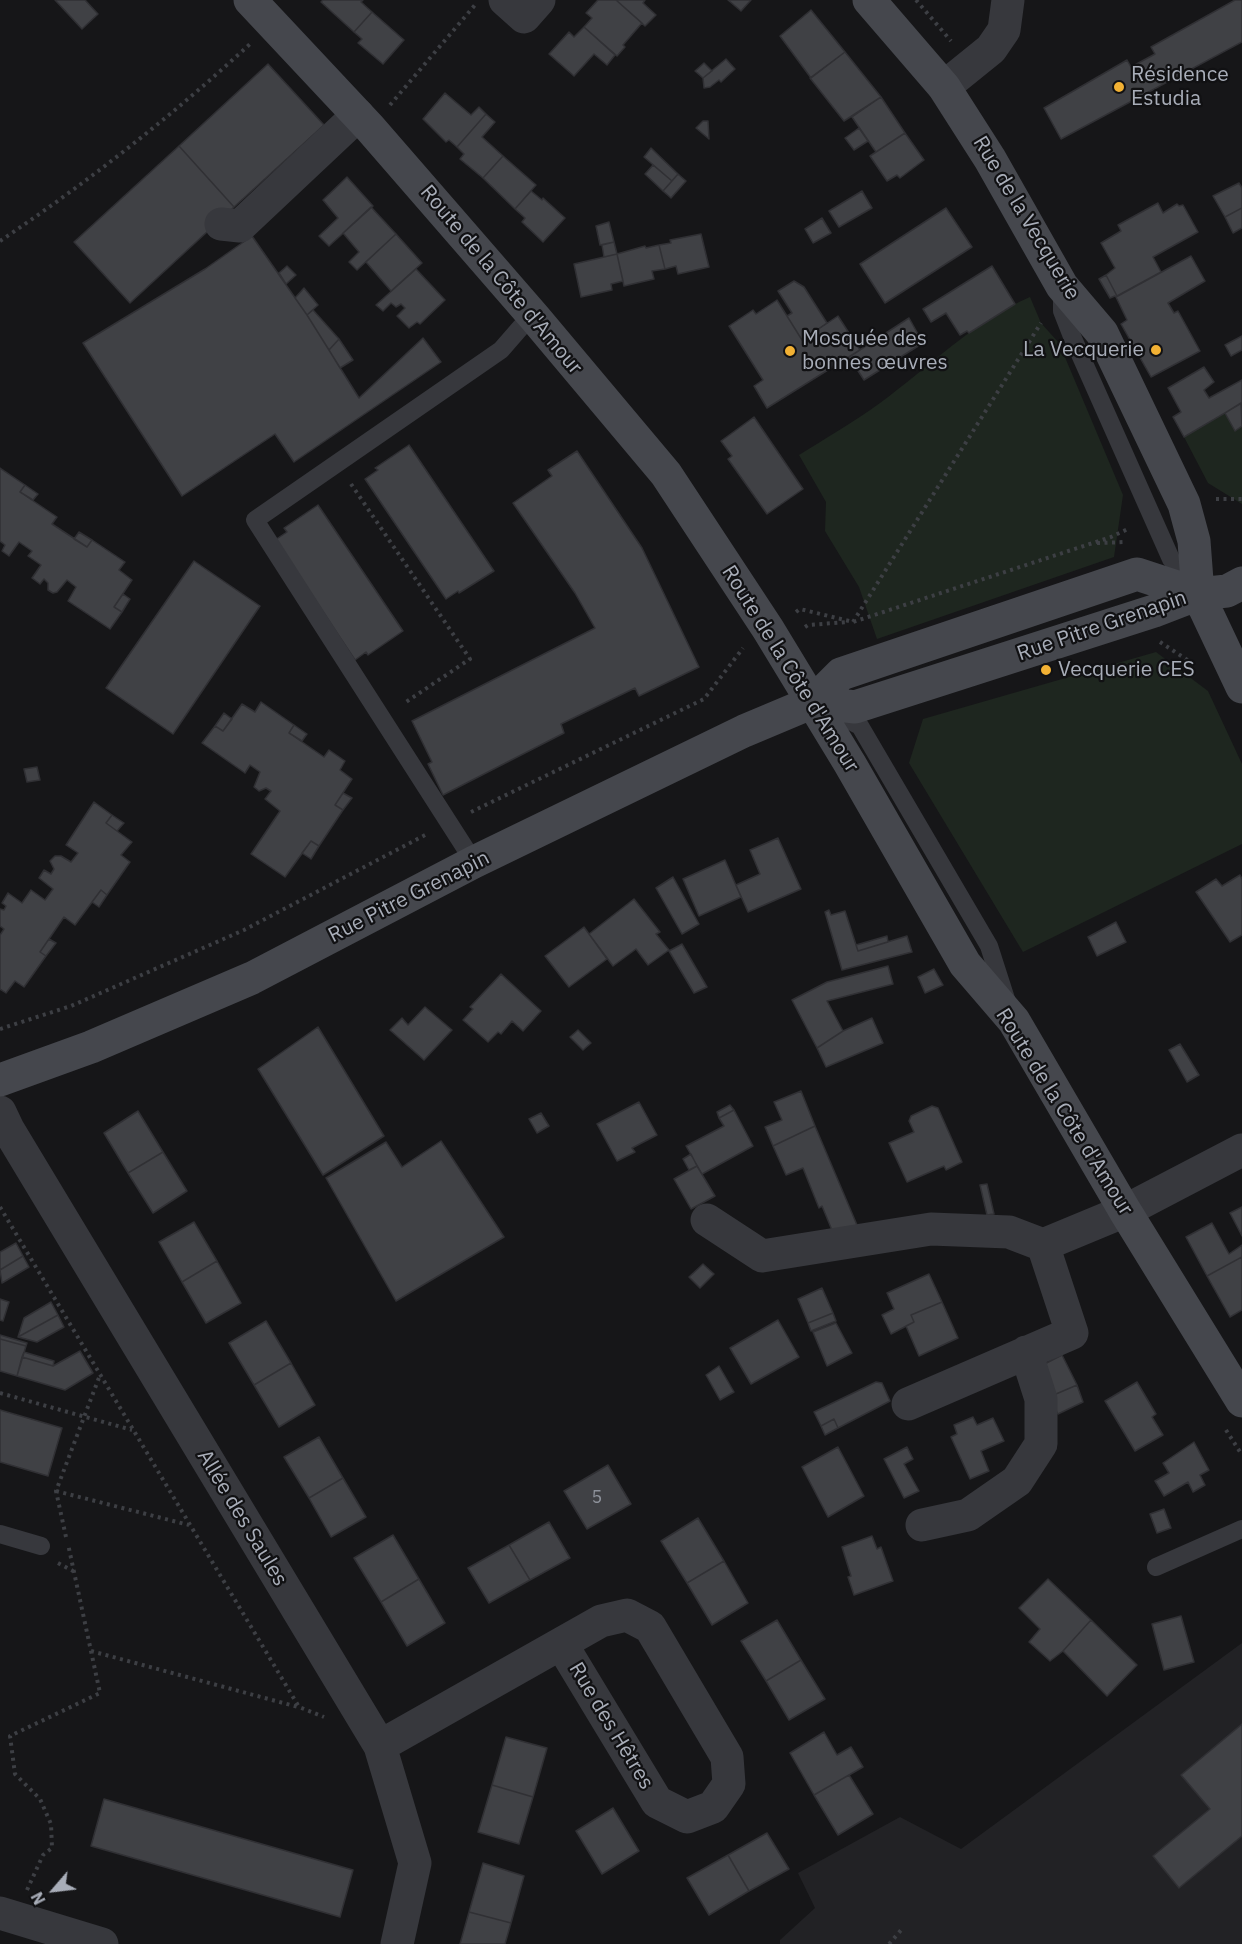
<!DOCTYPE html>
<meta charset="utf-8">
<style>
body{margin:0}
#map{position:relative;width:1242px;height:1944px;overflow:hidden;background:#161618;font-family:"IBM Plex Sans",sans-serif}
canvas{display:block}
.north{position:absolute;left:24px;top:1860px;width:60px;height:60px;-webkit-text-stroke:4px #111113;paint-order:stroke;rotate:242deg;font-size:16px;font-weight:700;line-height:24px;text-align:center;color:#a8adb8}
.north::after{content:'';display:block;margin:auto;width:21px;height:27px;background:#a8adb8;clip-path:polygon(50% 0,100% 100%,50% 72%,0 100%)}
</style>
<div id="map">
<canvas width="1242" height="1944"></canvas>
<div class="north">N</div>
</div>
<script>
const g = document.querySelector('canvas').getContext('2d');
g.lineJoin = 'round';
function fillPath(path, color) {
  g.fillStyle = color;
  g.fill(path, 'evenodd');
}
function trace(path, color, width, dash) {
  g.strokeStyle = color;
  g.lineWidth = width;
  g.lineCap = dash ? 'butt' : 'round';
  g.setLineDash(dash || []);
  g.stroke(path);
}
function drawText(font, color, halo, rows, align = 'center') {
  g.font = font + ' "IBM Plex Sans",sans-serif';
  g.lineWidth = 4.5;
  g.setLineDash([]);
  g.textBaseline = 'middle';
  g.strokeStyle = halo;
  g.fillStyle = color;
  for (const [text, x, y, turn = 0] of rows) {
    g.save();
    g.translate(x, y);
    g.rotate((+turn || 0) * Math.PI / 180);
    g.textAlign = isNaN(turn) ? turn : align;
    if (halo) g.strokeText(text, 0, 0);
    g.fillText(text, 0, 0);
    g.restore();
  }
}
fillPath(new Path2D(`
 M 1242,1643 L 1242,1944 L 780,1944 L 780,1940 L 815,1908 L 798,1873 L 900,1817 L 961,1849 Z`), '#222225');
fillPath(new Path2D(`
 M 1030,297 L 1041,323 L 1059,343 L 1123,495 L 1114,557 L 877,639 L 859,587 L 825,531 L 826,502 L 799,455 C 826,438 854,422 880,403 C 929,367 974,321 1030,297 Z
 M 1242,403 L 1242,504 L 1208,483 L 1184,437 Z
 M 1156,652 L 1208,691 L 1242,764 L 1242,844 L 1023,952 L 909,763 L 923,719 Z`), '#1e261f');
const building = new Path2D(`
 M 55,0 L 85,0 L 98,14 L 82,29 Z
 M 323,0 L 363,0 L 361,2 L 372,12 L 354,32 L 321,2 Z
 M 598,0 L 616,0 L 642,23 L 623,45 L 625,47 L 617,56 L 584,27 L 592,18 L 586,13 Z
 M 616,0 L 645,0 L 643,3 L 656,15 L 645,26 Z
 M 728,0 L 751,0 L 741,11 Z
 M 1235,0 L 1242,0 L 1242,42 L 1061,139 L 1044,108 L 1127,60 L 1131,67 L 1155,54 L 1151,47 Z
 M 811,10 L 845,52 L 811,78 L 780,36 Z
 M 372,12 L 404,40 L 383,64 L 358,43 L 362,39 L 354,32 Z
 M 584,27 L 615,55 L 607,65 L 594,54 L 574,76 L 549,54 L 569,32 L 574,37 Z
 M 845,52 L 881,97 L 844,121 L 810,78 Z
 M 726,59 L 735,69 L 721,82 L 719,80 L 710,87 L 704,88 L 703,78 Z
 M 704,63 L 712,71 L 703,78 L 695,71 Z
 M 268,64 L 324,125 L 234,207 L 179,146 Z
 M 445,93 L 471,115 L 479,107 L 486,114 L 457,147 L 449,140 L 446,142 L 423,119 Z
 M 881,97 L 905,133 L 876,152 L 852,117 Z
 M 486,114 L 495,122 L 482,137 L 503,156 L 483,178 L 460,159 L 464,154 L 457,147 Z
 M 703,121 L 708,121 L 709,139 L 696,128 Z
 M 859,128 L 868,141 L 854,150 L 845,138 Z
 M 905,133 L 924,160 L 900,178 L 897,175 L 887,181 L 870,156 Z
 M 179,146 L 234,207 L 130,303 L 74,242 Z
 M 651,148 L 678,174 L 672,181 L 644,157 Z
 M 503,156 L 536,185 L 515,209 L 483,178 Z
 M 653,165 L 672,181 L 663,191 L 645,174 Z
 M 678,174 L 686,181 L 671,198 L 663,191 Z
 M 347,177 L 373,206 L 329,246 L 319,236 L 338,218 L 323,200 Z
 M 1239,183 L 1242,188 L 1242,208 L 1225,217 L 1213,196 Z
 M 531,191 L 542,200 L 543,198 L 565,218 L 543,242 L 522,222 L 525,218 L 515,209 Z
 M 862,191 L 872,208 L 839,227 L 829,211 Z
 M 1158,203 L 1163,213 L 1177,204 L 1179,206 L 1183,205 L 1198,232 L 1153,257 L 1161,272 L 1117,296 L 1106,275 L 1115,268 L 1101,243 L 1121,231 L 1118,225 Z
 M 371,207 L 396,234 L 357,270 L 349,262 L 359,252 L 343,233 Z
 M 946,208 L 972,247 L 885,303 L 860,264 Z
 M 1242,208 L 1242,228 L 1233,233 L 1225,217 Z
 M 822,218 L 831,233 L 813,243 L 805,229 Z
 M 609,222 L 614,242 L 600,245 L 596,226 Z
 M 396,234 L 422,263 L 391,291 L 366,262 Z
 M 701,234 L 709,267 L 678,274 L 676,266 L 665,269 L 659,245 L 671,243 L 670,240 Z
 M 252,236 L 307,315 L 359,398 L 423,338 L 441,362 L 294,462 L 275,434 L 182,496 L 83,343 L 205,269 Z
 M 614,242 L 617,254 L 604,257 L 602,245 Z
 M 659,245 L 665,269 L 652,271 L 654,279 L 624,286 L 617,254 L 645,246 L 646,248 Z
 M 617,254 L 623,281 L 611,284 L 612,290 L 581,297 L 574,264 Z
 M 1191,256 L 1205,281 L 1168,303 L 1174,313 L 1178,311 L 1200,351 L 1151,377 L 1121,324 L 1127,320 L 1116,297 Z
 M 287,266 L 296,275 L 286,284 L 279,273 Z
 M 992,266 L 1015,304 L 969,333 L 967,331 L 960,335 L 946,313 L 931,322 L 923,309 Z
 M 416,269 L 445,300 L 420,324 L 417,322 L 409,328 L 397,316 L 405,308 L 401,304 L 396,307 L 391,303 L 383,311 L 376,305 Z
 M 1106,275 L 1117,296 L 1116,297 L 1115,296 L 1110,298 L 1099,279 Z
 M 794,281 L 804,287 L 827,323 L 802,340 L 787,316 L 792,313 L 778,291 Z
 M 304,288 L 318,305 L 307,315 L 295,298 Z
 M 777,300 L 802,340 L 838,316 L 860,350 L 767,408 L 754,386 L 763,380 L 729,326 L 753,310 L 756,314 Z
 M 313,310 L 339,339 L 329,350 L 307,315 Z
 M 909,318 L 923,343 L 864,380 L 849,357 Z
 M 1242,336 L 1242,350 L 1231,356 L 1225,345 Z
 M 339,339 L 353,360 L 340,368 L 329,350 Z
 M 1204,367 L 1214,382 L 1204,390 L 1209,398 L 1242,380 L 1242,403 L 1184,437 L 1173,417 L 1181,412 L 1168,388 Z
 M 1241,403 L 1242,426 L 1235,431 L 1225,413 Z
 M 754,417 L 803,489 L 767,514 L 728,459 L 732,456 L 721,441 Z
 M 409,445 L 494,571 L 459,593 L 458,591 L 446,599 L 365,479 L 378,470 L 375,468 Z
 M 577,451 L 642,548 L 699,667 L 639,696 L 635,688 L 561,724 L 564,733 L 443,795 L 428,764 L 432,762 L 412,721 L 595,628 L 575,593 L 513,503 L 552,476 L 548,470 Z
 M 0,468 L 25,485 L 20,492 L 57,517 L 52,524 L 87,547 L 92,540 L 125,562 L 119,570 L 132,580 L 114,607 L 122,612 L 110,629 L 68,601 L 76,587 L 67,580 L 57,592 L 53,593 L 48,590 L 48,583 L 44,579 L 40,584 L 32,578 L 41,565 L 28,556 L 32,551 L 19,542 L 9,556 L 2,551 L 5,545 L 0,541 Z
 M 25,485 L 38,494 L 33,500 L 20,492 Z
 M 318,505 L 403,631 L 368,655 L 366,652 L 355,660 L 275,540 L 287,532 L 284,528 Z
 M 79,532 L 92,540 L 87,547 L 74,539 Z
 M 194,561 L 260,606 L 173,734 L 106,688 Z
 M 123,594 L 130,599 L 122,612 L 114,607 Z
 M 261,702 L 294,725 L 289,733 L 324,757 L 329,750 L 345,761 L 340,770 L 352,779 L 335,805 L 343,810 L 319,846 L 311,841 L 285,877 L 251,854 L 280,811 L 265,799 L 271,791 L 266,788 L 259,791 L 254,787 L 260,772 L 250,765 L 245,773 L 202,743 L 215,726 L 223,731 L 242,704 L 255,712 Z
 M 224,713 L 232,719 L 223,731 L 215,726 Z
 M 294,725 L 307,734 L 302,741 L 289,733 Z
 M 37,767 L 40,780 L 27,782 L 24,769 Z
 M 343,793 L 352,798 L 343,810 L 335,805 Z
 M 94,802 L 112,815 L 106,823 L 132,842 L 121,855 L 130,862 L 107,895 L 101,890 L 75,925 L 64,917 L 40,952 L 46,956 L 24,987 L 15,981 L 6,993 L 0,989 L 0,935 L 4,929 L 0,926 L 0,909 L 4,910 L 6,906 L 2,903 L 8,893 L 22,903 L 31,890 L 45,900 L 53,889 L 39,878 L 44,870 L 51,874 L 54,869 L 50,861 L 55,856 L 61,856 L 71,862 L 78,853 L 66,845 Z
 M 112,815 L 124,823 L 117,831 L 106,823 Z
 M 778,838 L 801,889 L 748,912 L 736,885 L 760,874 L 750,850 Z
 M 311,841 L 319,846 L 311,859 L 302,853 Z
 M 725,860 L 741,897 L 699,916 L 683,879 Z
 M 1240,875 L 1242,879 L 1242,935 L 1230,942 L 1196,892 L 1216,879 L 1222,886 Z
 M 673,877 L 699,924 L 682,934 L 656,888 Z
 M 101,890 L 107,895 L 99,907 L 92,902 Z
 M 634,899 L 660,932 L 656,934 L 669,950 L 648,965 L 636,949 L 613,966 L 589,934 Z
 M 829,910 L 831,915 L 845,911 L 858,951 L 907,936 L 912,952 L 842,970 L 825,912 Z
 M 1116,922 L 1126,942 L 1097,956 L 1088,937 Z
 M 584,927 L 607,959 L 569,987 L 545,956 Z
 M 887,936 L 888,942 L 858,951 L 856,945 Z
 M 49,939 L 56,943 L 46,956 L 40,952 Z
 M 682,944 L 707,987 L 694,993 L 669,951 Z
 M 888,966 L 893,984 L 827,1001 L 843,1031 L 817,1048 L 792,1000 L 827,982 Z
 M 934,969 L 943,985 L 925,993 L 918,977 Z
 M 501,974 L 541,1011 L 523,1031 L 512,1021 L 501,1034 L 498,1032 L 488,1042 L 463,1020 L 473,1009 L 470,1007 Z
 M 425,1007 L 452,1030 L 424,1060 L 390,1030 L 402,1018 L 408,1025 Z
 M 872,1018 L 883,1043 L 826,1067 L 817,1048 L 843,1031 Z
 M 318,1027 L 384,1136 L 323,1175 L 258,1069 Z
 M 578,1030 L 591,1043 L 583,1050 L 570,1037 Z
 M 1180,1044 L 1199,1075 L 1187,1082 L 1169,1050 Z
 M 801,1091 L 815,1126 L 773,1146 L 765,1127 L 782,1120 L 774,1102 Z
 M 639,1102 L 657,1135 L 632,1148 L 635,1152 L 617,1161 L 597,1124 Z
 M 730,1105 L 734,1110 L 719,1118 L 717,1112 Z
 M 932,1106 L 938,1108 L 962,1162 L 946,1170 L 944,1166 L 907,1182 L 889,1143 L 914,1132 L 909,1121 L 911,1116 Z
 M 734,1110 L 753,1146 L 702,1174 L 686,1146 L 724,1126 L 719,1118 Z
 M 138,1111 L 163,1152 L 128,1173 L 104,1133 Z
 M 541,1113 L 549,1126 L 537,1133 L 529,1119 Z
 M 815,1126 L 857,1225 L 834,1235 L 822,1206 L 819,1208 L 803,1168 L 786,1175 L 773,1146 Z
 M 441,1141 L 504,1237 L 396,1301 L 326,1178 L 386,1142 L 402,1167 Z
 M 163,1152 L 187,1191 L 153,1213 L 128,1173 Z
 M 691,1154 L 697,1166 L 689,1170 L 683,1159 Z
 M 697,1166 L 715,1196 L 691,1209 L 674,1179 Z
 M 987,1184 L 994,1214 L 987,1215 L 980,1185 Z
 M 1242,1207 L 1242,1236 L 1230,1213 Z
 M 194,1222 L 217,1261 L 182,1282 L 159,1242 Z
 M 1212,1223 L 1229,1254 L 1242,1245 L 1242,1257 L 1207,1276 L 1186,1237 Z
 M 16,1243 L 23,1256 L 0,1270 L 0,1252 Z
 M 23,1256 L 29,1267 L 2,1283 L 0,1270 Z
 M 1242,1257 L 1242,1310 L 1230,1317 L 1207,1276 Z
 M 217,1261 L 241,1303 L 206,1323 L 182,1282 Z
 M 703,1264 L 714,1274 L 700,1288 L 689,1277 Z
 M 929,1274 L 942,1302 L 911,1315 L 914,1322 L 891,1334 L 882,1315 L 894,1309 L 887,1293 Z
 M 822,1288 L 833,1313 L 808,1323 L 798,1299 Z
 M 0,1299 L 9,1302 L 3,1321 L 0,1320 Z
 M 51,1302 L 58,1315 L 18,1337 L 24,1318 Z
 M 942,1302 L 958,1338 L 919,1356 L 906,1326 L 914,1322 L 911,1315 Z
 M 833,1313 L 836,1321 L 811,1331 L 808,1323 Z
 M 58,1315 L 64,1327 L 37,1342 L 18,1337 Z
 M 778,1320 L 799,1357 L 751,1384 L 730,1348 Z
 M 266,1321 L 291,1363 L 254,1385 L 229,1343 Z
 M 836,1323 L 852,1353 L 827,1366 L 813,1332 Z
 M 0,1335 L 27,1343 L 26,1346 L 0,1339 Z
 M 0,1339 L 26,1346 L 17,1376 L 0,1371 Z
 M 80,1351 L 93,1373 L 65,1390 L 17,1376 L 22,1357 L 53,1366 Z
 M 24,1352 L 54,1361 L 53,1366 L 22,1357 Z
 M 1062,1355 L 1077,1385 L 1049,1397 L 1035,1369 Z
 M 291,1363 L 315,1405 L 279,1427 L 254,1385 Z
 M 719,1366 L 734,1392 L 720,1400 L 706,1375 Z
 M 876,1382 L 882,1383 L 890,1401 L 838,1428 L 834,1419 L 821,1426 L 814,1412 Z
 M 1137,1382 L 1156,1414 L 1152,1417 L 1163,1435 L 1135,1451 L 1105,1401 Z
 M 1077,1385 L 1083,1402 L 1058,1414 L 1049,1397 Z
 M 0,1410 L 62,1428 L 48,1476 L 0,1462 Z
 M 973,1417 L 977,1425 L 993,1418 L 1004,1441 L 981,1451 L 989,1471 L 970,1479 L 951,1437 L 957,1434 L 954,1425 Z
 M 834,1419 L 838,1428 L 825,1435 L 821,1426 Z
 M 319,1437 L 343,1478 L 309,1498 L 284,1457 Z
 M 1194,1442 L 1209,1470 L 1200,1475 L 1205,1485 L 1193,1492 L 1188,1482 L 1164,1496 L 1155,1481 L 1169,1473 L 1163,1463 Z
 M 838,1447 L 864,1496 L 828,1517 L 802,1467 Z
 M 907,1447 L 913,1459 L 904,1464 L 919,1491 L 904,1498 L 884,1459 Z
 M 608,1465 L 631,1504 L 587,1529 L 564,1491 Z
 M 343,1478 L 366,1517 L 331,1537 L 309,1498 Z
 M 1164,1509 L 1171,1528 L 1157,1533 L 1150,1514 Z
 M 698,1518 L 724,1561 L 687,1583 L 661,1541 Z
 M 549,1522 L 570,1558 L 530,1580 L 509,1545 Z
 M 393,1535 L 419,1579 L 381,1602 L 354,1558 Z
 M 872,1536 L 877,1549 L 881,1547 L 893,1581 L 854,1595 L 848,1577 L 851,1576 L 842,1547 Z
 M 509,1545 L 530,1580 L 489,1603 L 468,1568 Z
 M 724,1561 L 748,1603 L 712,1625 L 687,1583 Z
 M 419,1579 L 445,1623 L 407,1646 L 381,1602 Z
 M 1048,1579 L 1091,1620 L 1063,1651 L 1050,1661 L 1029,1642 L 1040,1629 L 1019,1608 Z
 M 1181,1616 L 1194,1662 L 1164,1670 L 1152,1624 Z
 M 777,1620 L 801,1660 L 766,1681 L 741,1641 Z
 M 1091,1620 L 1137,1665 L 1107,1696 L 1063,1651 Z
 M 801,1660 L 825,1699 L 789,1720 L 766,1681 Z
 M 1242,1724 L 1242,1836 L 1179,1888 L 1153,1856 L 1210,1809 L 1181,1775 Z
 M 824,1732 L 837,1755 L 851,1747 L 863,1767 L 814,1795 L 790,1753 Z
 M 506,1737 L 547,1748 L 533,1797 L 492,1785 Z
 M 849,1775 L 873,1814 L 838,1835 L 814,1795 Z
 M 492,1785 L 533,1797 L 519,1844 L 478,1832 Z
 M 104,1799 L 353,1870 L 340,1917 L 91,1846 Z
 M 613,1808 L 639,1851 L 602,1874 L 576,1831 Z
 M 767,1833 L 789,1869 L 749,1891 L 728,1855 Z
 M 728,1855 L 749,1891 L 709,1915 L 687,1878 Z
 M 483,1863 L 524,1876 L 511,1923 L 469,1912 Z
 M 469,1912 L 511,1923 L 505,1944 L 460,1944 Z`);
fillPath(building, '#404145');
trace(building, '#303034', 1.5);
trace(new Path2D(`
 M 916,0 L 951,41
 M 390,105 L 475,5
 M 0,241 C 88,182 172,116 250,44
 M 351,484 L 470,659 L 403,704
 M 1216,499 L 1242,499
 M 1097,543 L 1126,542
 M 796,612 L 800,609 L 853,622 L 1111,537 L 1130,528
 M 853,622 L 1041,323
 M 805,627 L 808,625 L 848,622
 M 1160,642 L 1192,663 L 1194,663
 M 471,812 L 704,699 L 743,648
 M 0,1029 L 71,1006 L 244,930 L 427,834
 M 0,1207 L 299,1707 L 324,1717
 M 0,1393 L 132,1430
 M 1226,1430 L 1242,1455
 M 56,1491 L 189,1525
 M 66,1537 L 56,1491 L 100,1375
 M 58,1563 L 73,1571
 M 91,1651 L 298,1707
 M 27,1890 L 43,1855 L 52,1848 L 51,1824 L 40,1799 L 15,1774 L 10,1736 L 100,1693 L 68,1544
 M 889,1944 L 902,1929`), '#3d3f44', 4, [3, 4.5]);
trace(new Path2D(`
 M 1062,289 L 1062,311 L 1071,334 L 1171,559 L 1195,590
 M 833,712 L 860,726 L 989,946 L 1007,1002
 M 474,862 L 255,520 L 501,350 L 521,327
 M 0,1534 L 41,1546
 M 1156,1567 L 1242,1529`), '#37383d', 18);
trace(new Path2D(`
 M 505,0 L 524,17 L 539,0
 M 944,87 L 991,49 L 1004,30 L 1008,0
 M 221,224 L 240,226 L 358,115
 M 0,1112 L 8,1129 L 380,1746 L 415,1863 L 397,1944
 M 707,1220 L 762,1256 L 931,1229 L 1009,1232 L 1043,1245 L 1125,1211 L 1242,1150
 M 908,1404 L 1072,1333 L 1043,1245
 M 922,1525 L 968,1515 L 1017,1481 L 1041,1444 L 1041,1399 L 1026,1352
 M 380,1746 L 601,1621 L 627,1615 L 650,1627 L 727,1757 L 729,1784 L 713,1807 L 687,1817 L 657,1802 L 562,1645
 M 0,1913 L 102,1944`), '#37383d', 33);
trace(new Path2D(`
 M 250,0 L 370,128 L 535,318 L 666,474 L 768,629 L 850,764 L 965,964 L 1014,1021 L 1125,1211 L 1242,1401
 M 869,0 L 944,87 L 990,159 L 1062,286 L 1102,333 L 1184,504 L 1194,541 L 1198,594 L 1242,687
 M 813,702 L 855,707 L 1154,611 L 1198,594 L 1227,591 L 1242,583
 M 0,1080 L 91,1047 L 252,978 L 474,862 L 744,731 L 813,702 L 841,674 L 1137,574 L 1198,594`), '#45474d', 33);
for (const [x, y, r, color] of [
 [1119,87,6,"#f2b134"],
 [1156,350,6,"#f2b134"],
 [790,351,6,"#f2b134"],
 [1046,670,6,"#f2b134"]
]) {
  const dot = new Path2D();
  dot.arc(x, y, r, 0, 2 * Math.PI);
  g.fillStyle = color;
  g.fill(dot);
  trace(dot, '#111113', 2);
}
drawText('18px', '#8e929b', null, [
 ["5",597,1498]
]);
drawText('21px', '#a8adb8', '#111113', [
 ["Résidence",1131,75],
 ["Estudia",1131,99],
 ["Mosquée des",802,339],
 ["bonnes œuvres",802,363],
 ["La Vecquerie",1144,350,"right"],
 ["Vecquerie CES",1058,670]
], 'left');
drawText('21px', '#a8adb8', '#111113', [
 ["Rue de la Vecquerie",1026,218,59],
 ["Route de la Côte d'Amour",501,280,50],
 ["Rue Pitre Grenapin",1102,626,-19],
 ["Route de la Côte d'Amour",790,669,58],
 ["Rue Pitre Grenapin",409,897,-27],
 ["Route de la Côte d'Amour",1064,1112,58],
 ["Allée des Saules",242,1518,59],
 ["Rue des Hêtres",611,1726,59]
]);
</script>
